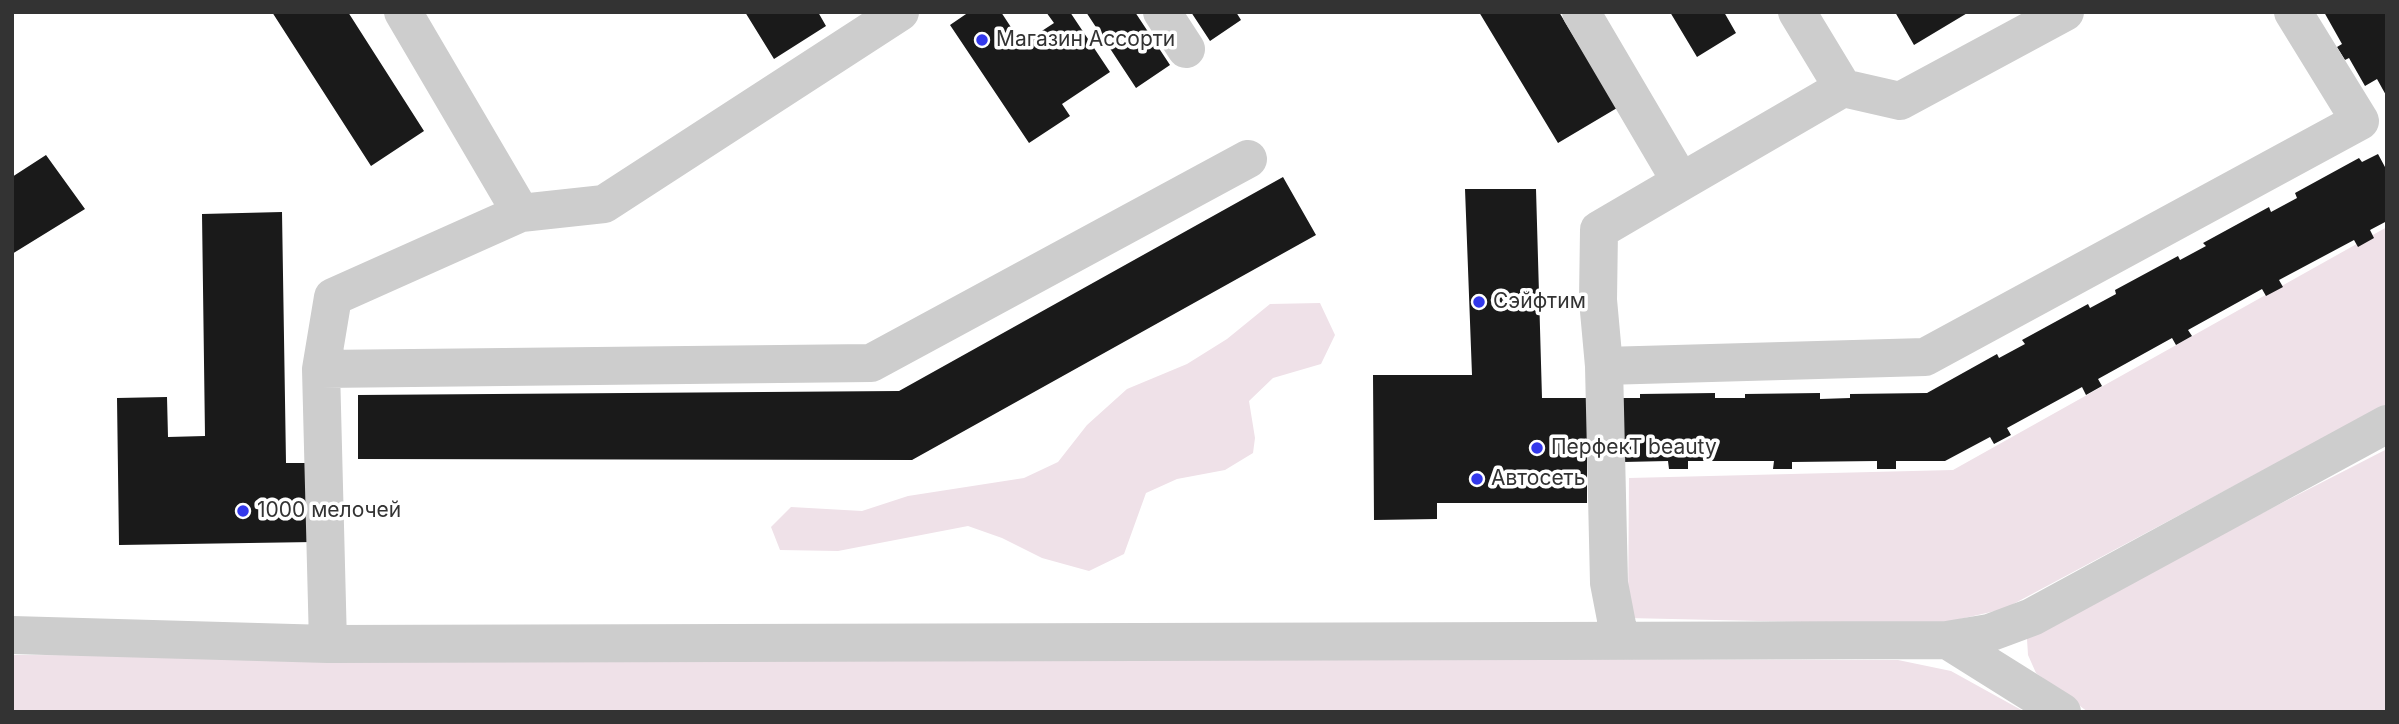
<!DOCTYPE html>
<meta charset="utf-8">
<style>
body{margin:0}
#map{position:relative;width:2399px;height:724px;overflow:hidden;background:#fff;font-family:Inter,sans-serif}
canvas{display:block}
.frame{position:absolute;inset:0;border:14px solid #333;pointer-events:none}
</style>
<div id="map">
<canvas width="2399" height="724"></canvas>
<div class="frame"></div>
</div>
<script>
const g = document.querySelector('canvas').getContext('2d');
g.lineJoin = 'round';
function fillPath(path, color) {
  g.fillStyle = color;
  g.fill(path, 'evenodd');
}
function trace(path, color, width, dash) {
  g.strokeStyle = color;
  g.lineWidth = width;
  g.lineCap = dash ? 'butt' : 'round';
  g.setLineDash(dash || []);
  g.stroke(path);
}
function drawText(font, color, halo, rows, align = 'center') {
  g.font = font + ' Inter,sans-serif';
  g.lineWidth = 7;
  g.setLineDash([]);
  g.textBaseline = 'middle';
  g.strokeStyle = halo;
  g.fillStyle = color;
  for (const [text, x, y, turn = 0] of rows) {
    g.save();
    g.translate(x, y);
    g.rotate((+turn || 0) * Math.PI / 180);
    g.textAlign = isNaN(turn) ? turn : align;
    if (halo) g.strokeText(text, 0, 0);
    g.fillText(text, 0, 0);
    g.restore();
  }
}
fillPath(new Path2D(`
 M 2387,227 L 2387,404 L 2004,609 L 1934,625 L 1628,618 L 1629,478 L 1953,470 Z
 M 1320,303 L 1335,335 L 1321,364 L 1273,378 L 1249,401 L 1255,438 L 1253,453 L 1225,470 L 1177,479 L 1146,493 L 1124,554 L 1089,571 L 1042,558 L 1002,538 L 968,526 L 838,551 L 780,550 L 771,527 L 791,507 L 862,511 L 908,496 L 1024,478 L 1058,462 L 1087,425 L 1127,389 L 1187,364 L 1227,339 L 1270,304 Z
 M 2387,449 L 2387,712 L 2088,712 L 2036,673 L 2028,655 L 2027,639 L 2042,626 Z
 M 12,655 L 1898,660 L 1951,671 L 2025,712 L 12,712 Z`), '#efe1e8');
fillPath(new Path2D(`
 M 272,12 L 348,12 L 424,131 L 371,166 Z
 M 745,12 L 818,12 L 826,26 L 774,59 Z
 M 969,12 L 1001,12 L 1022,44 L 1054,23 L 1046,12 L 1070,12 L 1110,72 L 1062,104 L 1070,116 L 1029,143 L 950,25 Z
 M 1086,12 L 1135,12 L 1170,65 L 1136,88 Z
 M 1191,12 L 1236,12 L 1241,20 L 1210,41 Z
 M 1479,12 L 1559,12 L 1617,108 L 1558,143 Z
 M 1670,12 L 1724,12 L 1736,33 L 1697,57 Z
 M 1895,12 L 1969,12 L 1914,45 Z
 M 2324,12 L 2387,12 L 2387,97 L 2377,79 L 2365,86 L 2349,58 L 2345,60 L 2337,47 L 2342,44 Z
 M 2378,154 L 2385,167 L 2387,165 L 2387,221 L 2370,230 L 2374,238 L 2358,247 L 2354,240 L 2279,280 L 2283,287 L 2266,296 L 2262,289 L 2188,330 L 2192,336 L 2176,345 L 2172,338 L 2098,379 L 2102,386 L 2086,395 L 2082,387 L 2007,428 L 2011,435 L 1994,444 L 1990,437 L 1945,461 L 1896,461 L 1896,469 L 1877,469 L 1877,461 L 1792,462 L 1792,469 L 1773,469 L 1774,461 L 1688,461 L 1688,469 L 1669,469 L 1668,461 L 1623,462 L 1622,398 L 1640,398 L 1640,394 L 1715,393 L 1715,398 L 1745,398 L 1745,394 L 1820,393 L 1820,399 L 1850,398 L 1850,394 L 1927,393 L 1997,354 L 1999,358 L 2025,344 L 2022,340 L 2088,304 L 2090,308 L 2116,294 L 2115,290 L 2178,256 L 2180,260 L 2206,246 L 2203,243 L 2269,207 L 2271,212 L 2297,198 L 2295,193 L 2359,158 L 2362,162 Z
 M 46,155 L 85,209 L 12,254 L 12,177 Z
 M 1283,177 L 1316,235 L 912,460 L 358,459 L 358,395 L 899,391 Z
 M 1465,189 L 1536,189 L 1542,398 L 1587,398 L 1587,503 L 1437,503 L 1437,519 L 1374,520 L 1373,375 L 1472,375 Z
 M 282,212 L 286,463 L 312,463 L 314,542 L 119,545 L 117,398 L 167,397 L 168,437 L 205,436 L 202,214 Z`), '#1a1a1a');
trace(new Path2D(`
 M 403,12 L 521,213
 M 1162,12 L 1186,49
 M 1581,12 L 1681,182 L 1599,230 L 1598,300 L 1604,366 L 1609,583 L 1620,640
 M 1797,12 L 1843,88 L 1900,101 L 2065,12
 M 1681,182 L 1843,88
 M 1604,366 L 1925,357 L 2360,121 L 2293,12
 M 321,369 L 871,363 L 1248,159
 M 12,635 L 328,644 L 1947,640 L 1989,633 L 2032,617 L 2387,424
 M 1947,640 L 2062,712
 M 328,644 L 321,369 L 333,297 L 521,213 L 604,204 L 900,12`), '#cdcdcd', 38);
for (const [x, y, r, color] of [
 [982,40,7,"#3338eb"],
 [1479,302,7,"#3338eb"],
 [1537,448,7,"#3338eb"],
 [1477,479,7,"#3338eb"],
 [243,511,7,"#3338eb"]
]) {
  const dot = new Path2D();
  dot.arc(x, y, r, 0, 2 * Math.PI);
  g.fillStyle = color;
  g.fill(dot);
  trace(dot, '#fff', 2.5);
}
drawText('21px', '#333', '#fff', [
 ["Магазин Ассорти",996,40],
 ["Сэйфтим",1493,302],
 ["ПерфекТ beauty",1551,448],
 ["Автосеть",1491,479],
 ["1000 мелочей",257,511]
], 'left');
</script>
